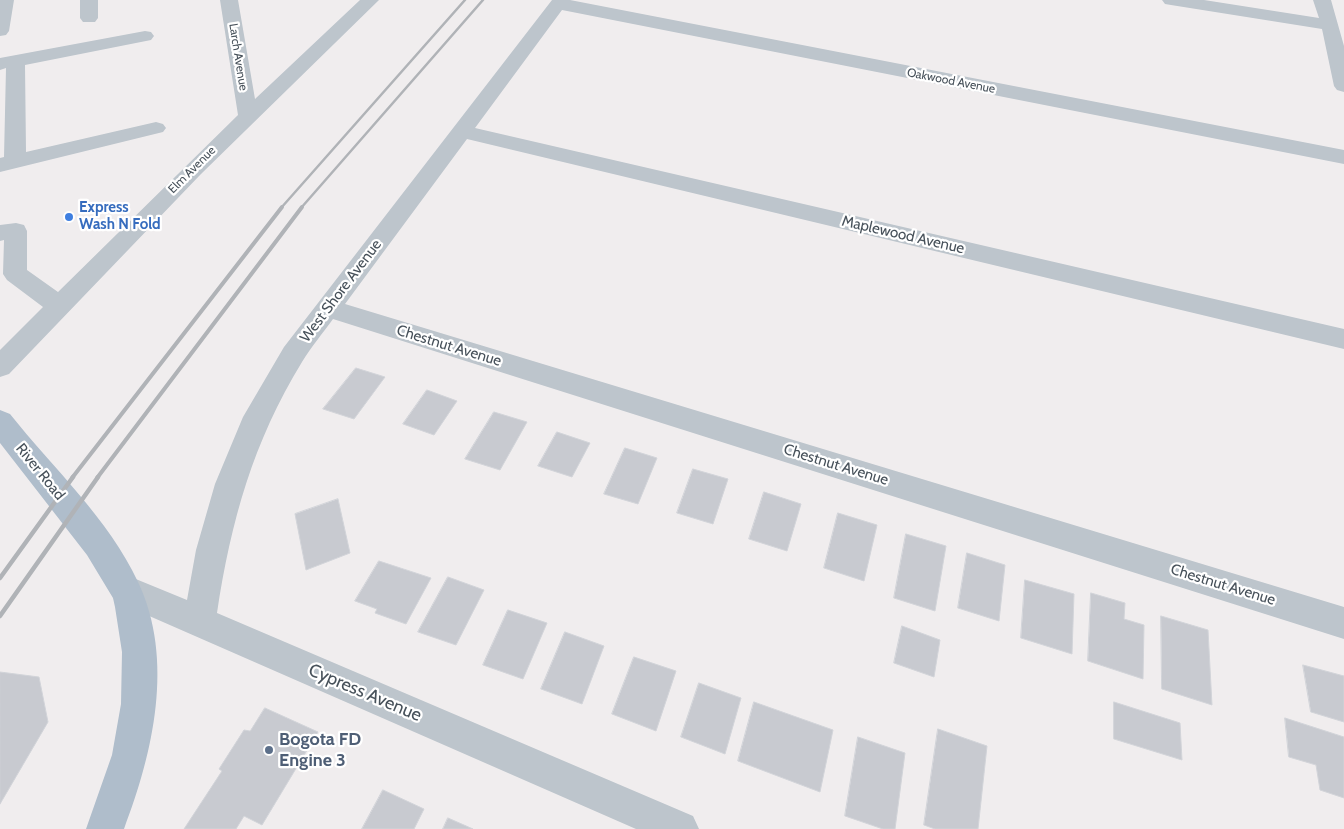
<!DOCTYPE html>
<style>
body{margin:0}
canvas{display:block;background:#f0edee}
</style>
<canvas width="1344" height="829"></canvas>
<script>
const g = document.querySelector('canvas').getContext('2d');
g.lineJoin = 'round';
function fillPath(path, color) {
  g.fillStyle = color;
  g.fill(path, 'evenodd');
}
function trace(path, color, width, dash) {
  g.strokeStyle = color;
  g.lineWidth = width;
  g.lineCap = dash ? 'butt' : 'round';
  g.setLineDash(dash || []);
  g.stroke(path);
}
function drawText(font, color, halo, rows, align = 'center') {
  g.font = font + ' Cabin,sans-serif';
  g.lineWidth = 4.5;
  g.setLineDash([]);
  g.textBaseline = 'middle';
  g.strokeStyle = halo;
  g.fillStyle = color;
  for (const [text, x, y, turn = 0] of rows) {
    g.save();
    g.translate(x, y);
    g.rotate((+turn || 0) * Math.PI / 180);
    g.textAlign = isNaN(turn) ? turn : align;
    if (halo) g.strokeText(text, 0, 0);
    g.fillText(text, 0, 0);
    g.restore();
  }
}
const building = new Path2D(`
 M 356,368 L 385,377 L 354,419 L 323,409 Z
 M 427,390 L 457,401 L 434,435 L 403,424 Z
 M 494,412 L 527,422 L 500,470 L 465,459 Z
 M 557,432 L 590,443 L 572,477 L 538,466 Z
 M 625,448 L 657,458 L 638,504 L 604,494 Z
 M 693,469 L 728,479 L 713,524 L 677,513 Z
 M 764,492 L 801,504 L 787,551 L 749,539 Z
 M 338,499 L 350,553 L 306,570 L 295,514 Z
 M 838,513 L 877,525 L 864,581 L 824,568 Z
 M 906,534 L 946,546 L 935,611 L 894,598 Z
 M 967,553 L 1005,565 L 999,621 L 958,608 Z
 M 379,561 L 431,578 L 406,624 L 375,613 L 377,609 L 355,601 Z
 M 448,577 L 484,590 L 456,645 L 418,632 Z
 M 1025,580 L 1074,594 L 1072,654 L 1021,638 Z
 M 1091,593 L 1125,603 L 1124,619 L 1144,625 L 1143,679 L 1088,661 Z
 M 508,610 L 547,623 L 523,679 L 483,665 Z
 M 1161,616 L 1208,630 L 1212,705 L 1162,689 Z
 M 902,626 L 940,640 L 934,677 L 894,663 Z
 M 565,632 L 604,646 L 582,704 L 541,689 Z
 M 634,657 L 676,671 L 656,731 L 612,714 Z
 M 1303,665 L 1344,676 L 1344,722 L 1311,712 Z
 M 0,672 L 39,677 L 48,722 L 0,804 Z
 M 699,683 L 741,698 L 725,754 L 681,737 Z
 M 754,702 L 833,730 L 820,792 L 738,761 Z
 M 1114,702 L 1180,723 L 1182,760 L 1114,739 Z
 M 265,708 L 318,732 L 262,825 L 244,816 L 236,829 L 184,829 L 222,771 L 219,769 L 244,730 L 250,731 Z
 M 1285,718 L 1344,737 L 1344,798 L 1320,790 L 1316,765 L 1289,757 Z
 M 938,729 L 987,746 L 978,829 L 935,829 L 924,825 Z
 M 858,737 L 905,753 L 895,829 L 883,829 L 845,816 Z
 M 383,790 L 424,809 L 414,829 L 362,829 Z
 M 448,818 L 473,829 L 443,829 Z`);
fillPath(building, '#c8cad0');
trace(building, '#d2d4d9', 1);
fillPath(new Path2D(`
 M 0,0 L 14,0 L 9,31 L 6,35 L 0,36 Z
 M 80,0 L 98,0 L 98,18 L 95,22 L 83,22 L 80,18 Z
 M 220,0 L 238,0 L 255,99 L 360,0 L 379,0 L 201,174 L 9,374 L 0,377 L 0,350 L 43,307 L 7,280 L 3,274 L 4,240 L 0,241 L 0,225 L 16,223 L 24,225 L 27,231 L 27,270 L 58,292 L 238,115 Z
 M 552,0 L 570,0 L 1344,150 L 1344,164 L 562,10 L 475,128 L 1344,329 L 1344,349 L 467,139 L 345,304 L 1344,607 L 1344,639 L 333,319 C 323,333 311,347 302,362 C 253,442 231,521 217,613 L 693,816 L 699,829 L 636,829 L 115,601 L 110,590 L 115,579 L 126,575 L 187,600 L 196,550 L 215,484 L 243,417 L 284,347 Z
 M 1162,0 L 1204,0 L 1319,18 L 1313,0 L 1331,0 L 1344,46 L 1344,92 L 1337,90 L 1334,86 L 1322,29 L 1171,5 L 1165,4 Z
 M 145,31 L 151,32 L 154,36 L 151,40 L 25,65 L 26,152 L 156,122 L 163,124 L 166,128 L 163,132 L 0,172 L 0,158 L 4,157 L 6,68 L 0,70 L 0,58 Z`), '#bdc5cc');
fillPath(new Path2D(`
 M 0,410 L 10,414 C 53,468 109,519 138,582 C 175,660 153,753 124,829 L 86,829 L 112,755 L 121,704 L 122,652 L 115,607 L 113,598 L 87,555 L 0,443 Z`), '#afbdcb');
trace(new Path2D(`
 M 281,208 L 465,0
 M 301,208 L 483,0`), '#b0b3b7', 2.5);
trace(new Path2D(`
 M 72,478 L 282,207
 M 97,478 L 302,207`), '#b0b3b7', 4);
trace(new Path2D(`
 M 0,578 L 73,477
 M 0,616 L 98,477`), '#b0b3b7', 4.5);
for (const [x, y, r, color] of [
 [69,217,5,"#3f7fe0"],
 [269,750,5,"#5c6f8a"]
]) {
  const dot = new Path2D();
  dot.arc(x, y, r, 0, 2 * Math.PI);
  g.fillStyle = color;
  g.fill(dot);
  trace(dot, '#fff', 2);
}
drawText('12px', '#47515a', '#fff', [
 ["Larch Avenue",238,57,81],
 ["Oakwood Avenue",951,81,11],
 ["Elm Avenue",192,170,-45]
]);
drawText('bold 15px', '#366cbe', '#fff', [
 ["Express",79,208],
 ["Wash N Fold",79,225]
], 'left');
drawText('15px', '#47515a', '#fff', [
 ["Maplewood Avenue",903,235,13],
 ["West Shore Avenue",341,291,-53],
 ["Chestnut Avenue",449,346,17],
 ["Chestnut Avenue",836,465,17],
 ["River Road",40,472,51],
 ["Chestnut Avenue",1223,585,17]
]);
drawText('18px', '#47515a', '#fff', [
 ["Cypress Avenue",365,693,23]
]);
drawText('bold 18px', '#4e5e75', '#fff', [
 ["Bogota FD",279,740],
 ["Engine 3",279,761]
], 'left');
</script>
